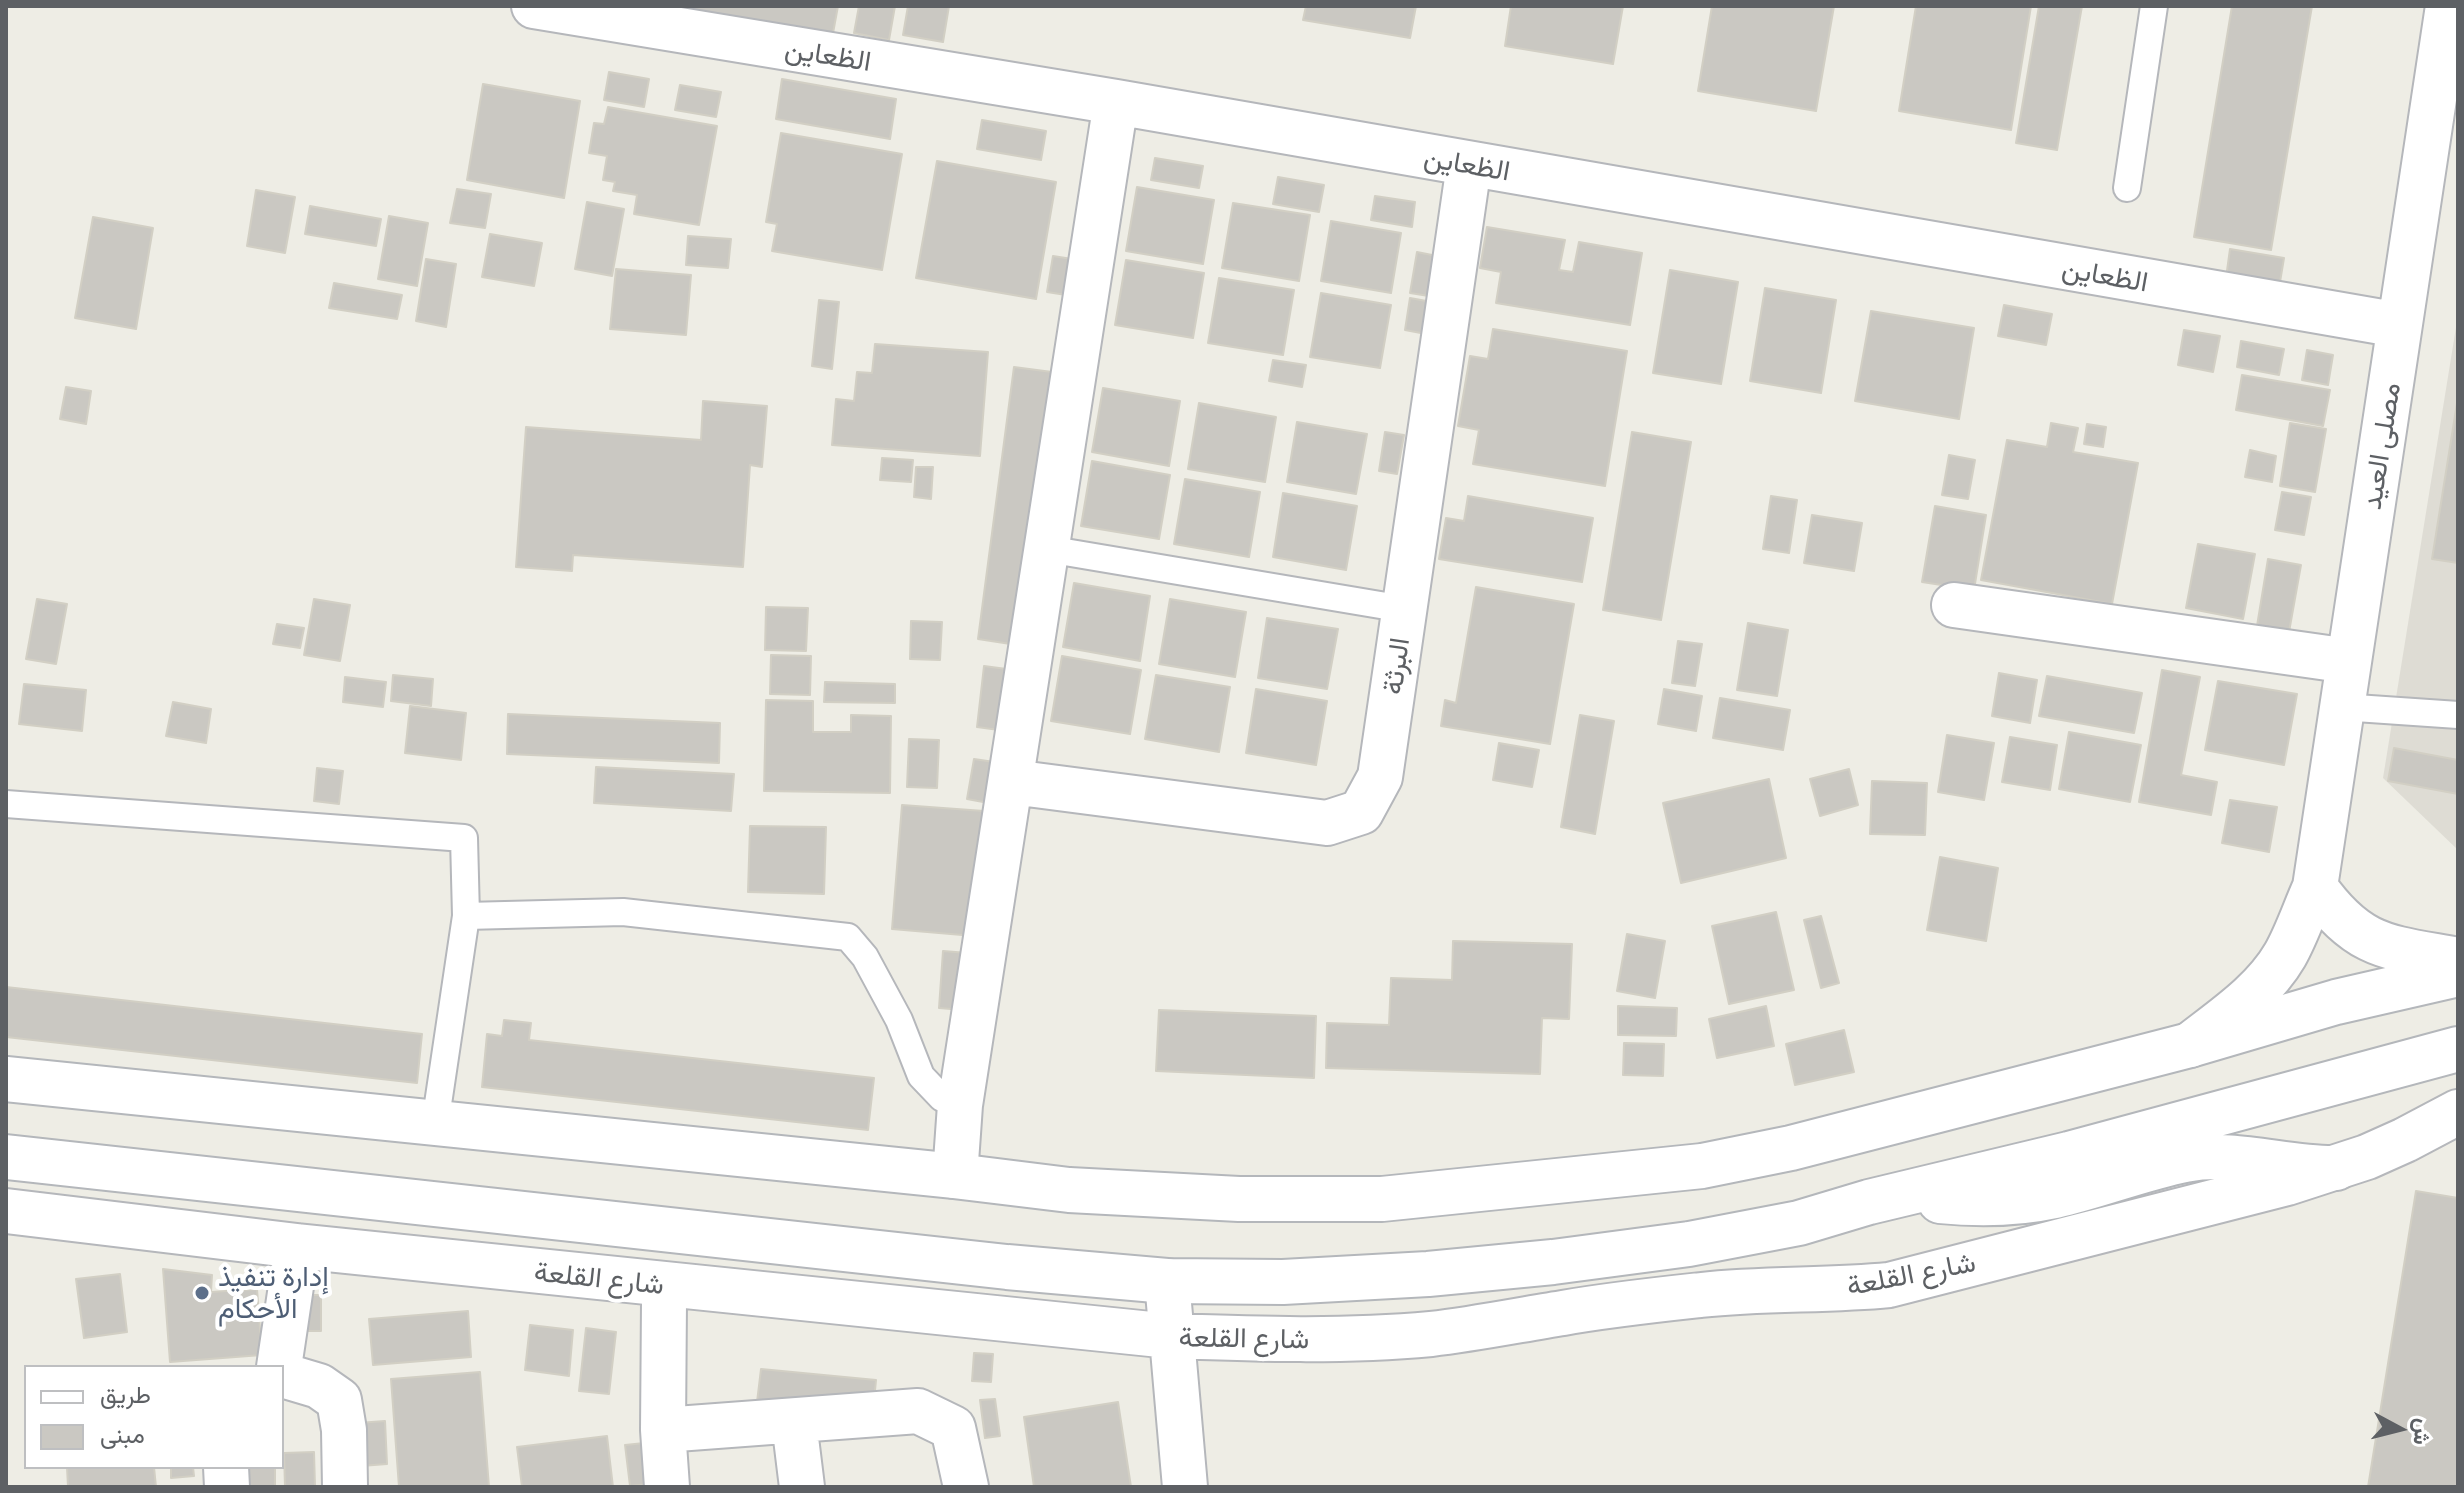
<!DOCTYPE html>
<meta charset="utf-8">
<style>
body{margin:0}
#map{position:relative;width:2464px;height:1493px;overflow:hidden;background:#eeede5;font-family:"Exo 2",Vazirmatn,sans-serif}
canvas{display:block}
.frame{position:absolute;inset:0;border:8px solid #5d6064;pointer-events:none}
.legend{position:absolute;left:24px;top:1365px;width:260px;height:104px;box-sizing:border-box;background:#fff;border:2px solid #bebfc1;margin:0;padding:10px 14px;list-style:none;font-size:24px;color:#5d6064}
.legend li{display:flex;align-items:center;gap:16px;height:40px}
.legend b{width:40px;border:2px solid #bebfc1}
.north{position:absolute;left:2360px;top:1389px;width:80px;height:80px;-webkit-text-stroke:6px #fff;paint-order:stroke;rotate:97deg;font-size:22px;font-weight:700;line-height:32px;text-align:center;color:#5d6064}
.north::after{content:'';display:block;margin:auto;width:28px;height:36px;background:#5d6064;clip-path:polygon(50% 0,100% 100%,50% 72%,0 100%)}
</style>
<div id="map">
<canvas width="2464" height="1493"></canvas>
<div class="frame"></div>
<ul class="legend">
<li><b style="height:10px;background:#fff"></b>طريق</li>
<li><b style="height:22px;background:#cac8c2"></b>مبنى</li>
</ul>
<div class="north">ش</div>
</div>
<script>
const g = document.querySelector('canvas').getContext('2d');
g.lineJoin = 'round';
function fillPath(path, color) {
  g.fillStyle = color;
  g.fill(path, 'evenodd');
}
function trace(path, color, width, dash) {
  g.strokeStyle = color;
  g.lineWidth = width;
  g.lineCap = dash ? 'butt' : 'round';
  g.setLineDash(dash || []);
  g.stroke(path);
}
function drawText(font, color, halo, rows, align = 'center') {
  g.font = font + ' "Exo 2",Vazirmatn,sans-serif';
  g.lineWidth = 8;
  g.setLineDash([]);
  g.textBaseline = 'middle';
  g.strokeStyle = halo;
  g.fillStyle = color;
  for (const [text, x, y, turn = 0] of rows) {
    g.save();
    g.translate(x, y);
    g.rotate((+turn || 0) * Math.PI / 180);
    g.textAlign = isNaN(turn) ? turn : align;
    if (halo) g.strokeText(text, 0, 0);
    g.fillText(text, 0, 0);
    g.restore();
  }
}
fillPath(new Path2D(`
 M 2458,315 L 2458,850 L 2383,778 Z`), '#dedcd4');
const building = new Path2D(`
 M 614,6 L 838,6 L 831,44 Z
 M 859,6 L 895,6 L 889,40 L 854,33 Z
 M 908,6 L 949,6 L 943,42 L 903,35 Z
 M 1306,6 L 1416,6 L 1410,38 L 1303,20 Z
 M 1511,6 L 1623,6 L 1613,64 L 1505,46 Z
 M 1712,6 L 1834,6 L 1816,111 L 1698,91 Z
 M 1916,6 L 2031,6 L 2011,130 L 1899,111 Z
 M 2039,6 L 2082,6 L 2057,150 L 2016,143 Z
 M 2232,6 L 2312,6 L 2271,250 L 2194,237 Z
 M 609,72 L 649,79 L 644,107 L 604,100 Z
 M 782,79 L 896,99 L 890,139 L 776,119 Z
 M 483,84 L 580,101 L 564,198 L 467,180 Z
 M 680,85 L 721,92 L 716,117 L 675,110 Z
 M 608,107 L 717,126 L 699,225 L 634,214 L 637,195 L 613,191 L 615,182 L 603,180 L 607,156 L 589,153 L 594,123 L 604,124 Z
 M 982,120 L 1046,131 L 1041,160 L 977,149 Z
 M 781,133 L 902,154 L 882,270 L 772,251 L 777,224 L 766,222 Z
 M 1155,158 L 1203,166 L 1199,188 L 1151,180 Z
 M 937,161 L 1056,182 L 1036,299 L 916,278 Z
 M 1278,177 L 1324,185 L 1319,212 L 1273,204 Z
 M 1137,187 L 1214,200 L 1203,264 L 1126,251 Z
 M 457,189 L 491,194 L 485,228 L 450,223 Z
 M 256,190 L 295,197 L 285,253 L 247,246 Z
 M 1375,196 L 1415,202 L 1412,227 L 1371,220 Z
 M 587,202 L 624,209 L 612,276 L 575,269 Z
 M 1233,203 L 1310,215 L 1299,281 L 1222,268 Z
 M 310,206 L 381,219 L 376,246 L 305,234 Z
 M 389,216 L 428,223 L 417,286 L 378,279 Z
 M 93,217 L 153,228 L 136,329 L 75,318 Z
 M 1331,221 L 1401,233 L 1391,293 L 1321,281 Z
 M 1487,227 L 1565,240 L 1559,270 L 1573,272 L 1579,242 L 1642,253 L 1630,325 L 1496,303 L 1501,272 L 1480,268 Z
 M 490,234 L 542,243 L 534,286 L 482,277 Z
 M 688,236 L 731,239 L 728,268 L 686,265 Z
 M 2230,249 L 2284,258 L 2279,288 L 2226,278 Z
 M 1417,252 L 1442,257 L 1435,297 L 1410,293 Z
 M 1053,256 L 1072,259 L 1066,295 L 1047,292 Z
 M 426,259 L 456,264 L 446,327 L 416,321 Z
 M 1126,260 L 1204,273 L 1193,338 L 1115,325 Z
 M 616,269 L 691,275 L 686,335 L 610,329 Z
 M 1670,270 L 1738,282 L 1721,384 L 1653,373 Z
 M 1219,278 L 1294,290 L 1283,355 L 1208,343 Z
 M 334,283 L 402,295 L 397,319 L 329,308 Z
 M 1765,288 L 1836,300 L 1821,393 L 1750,381 Z
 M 1321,293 L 1391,305 L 1380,368 L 1310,357 Z
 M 1410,298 L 1432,302 L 1426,334 L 1405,330 Z
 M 819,300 L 839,302 L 832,369 L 812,366 Z
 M 2004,305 L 2052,314 L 2046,345 L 1998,336 Z
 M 1871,311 L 1974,328 L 1959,419 L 1855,401 Z
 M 1493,329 L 1627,351 L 1605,486 L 1473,464 L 1479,430 L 1458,426 L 1470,356 L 1488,359 Z
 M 2184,330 L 2220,336 L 2213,372 L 2178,365 Z
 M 2241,341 L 2284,349 L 2279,375 L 2237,367 Z
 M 875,344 L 988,352 L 980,456 L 832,445 L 836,399 L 854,401 L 857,372 L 872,373 Z
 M 2307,350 L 2333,355 L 2328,385 L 2302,380 Z
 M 1273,360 L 1306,365 L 1302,387 L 1269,381 Z
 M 1014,367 L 1052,372 L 1017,645 L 978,639 Z
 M 2242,375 L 2330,390 L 2323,426 L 2236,410 Z
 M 66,387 L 91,391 L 86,424 L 60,419 Z
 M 1103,388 L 1180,401 L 1169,466 L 1092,452 Z
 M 2458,397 L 2458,563 L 2432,559 Z
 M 703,401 L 767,406 L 762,467 L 750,465 L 743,567 L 573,555 L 572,571 L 516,567 L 526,427 L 701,440 Z
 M 1199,403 L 1276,417 L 1265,482 L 1188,469 Z
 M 1297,422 L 1367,434 L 1356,494 L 1287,482 Z
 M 2051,423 L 2078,428 L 2073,452 L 2138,463 L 2112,604 L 1981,580 L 2007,440 L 2047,447 Z
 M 2290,423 L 2326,429 L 2315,492 L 2280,486 Z
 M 2087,424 L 2106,427 L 2103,447 L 2084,444 Z
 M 1385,432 L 1404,435 L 1397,474 L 1379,471 Z
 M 1632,432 L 1691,442 L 1661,620 L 1603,610 Z
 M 2250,450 L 2276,456 L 2272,482 L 2245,477 Z
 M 1949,455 L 1975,460 L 1968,499 L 1942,495 Z
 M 882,458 L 913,460 L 911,482 L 880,480 Z
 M 1092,461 L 1170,475 L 1159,539 L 1081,526 Z
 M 916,467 L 933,467 L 931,499 L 914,497 Z
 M 1185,479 L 1260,492 L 1249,557 L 1174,544 Z
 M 2282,492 L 2311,497 L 2304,535 L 2275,530 Z
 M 1283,493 L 1357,506 L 1346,570 L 1273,557 Z
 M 1468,496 L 1593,518 L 1582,582 L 1439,559 L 1446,518 L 1464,521 Z
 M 1771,496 L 1797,500 L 1789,553 L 1763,549 Z
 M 1935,506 L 1986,515 L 1974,590 L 1922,582 Z
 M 1812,515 L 1862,523 L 1854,571 L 1804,563 Z
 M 2198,544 L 2255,554 L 2243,619 L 2186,608 Z
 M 2268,559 L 2301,565 L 2289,632 L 2257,626 Z
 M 1074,583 L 1150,596 L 1140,661 L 1063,647 Z
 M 1476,587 L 1574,604 L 1550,744 L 1441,726 L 1445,700 L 1456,703 Z
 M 37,599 L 67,604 L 56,664 L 26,659 Z
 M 314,599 L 350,605 L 340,661 L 304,655 Z
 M 1170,599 L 1246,612 L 1235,677 L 1159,664 Z
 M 766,607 L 808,608 L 806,651 L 765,650 Z
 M 1267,618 L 1338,629 L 1327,689 L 1258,678 Z
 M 911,621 L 942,622 L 940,660 L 910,659 Z
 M 1748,623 L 1788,630 L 1777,696 L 1737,690 Z
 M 277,624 L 304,628 L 300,648 L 273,644 Z
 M 1678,641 L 1702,644 L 1695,686 L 1672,683 Z
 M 771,655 L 811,656 L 810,695 L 770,694 Z
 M 1062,656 L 1141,670 L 1130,734 L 1051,721 Z
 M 984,666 L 1014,670 L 1006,731 L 977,727 Z
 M 2162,670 L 2200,677 L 2181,775 L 2217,782 L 2211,815 L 2139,802 Z
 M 1999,673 L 2037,680 L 2030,723 L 1992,716 Z
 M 393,675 L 433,679 L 431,706 L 391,701 Z
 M 1156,675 L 1230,687 L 1219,752 L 1145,739 Z
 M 2047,676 L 2142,693 L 2134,733 L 2039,716 Z
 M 345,677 L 386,682 L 383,707 L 343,702 Z
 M 2218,681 L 2297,694 L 2284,765 L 2205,750 Z
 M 825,682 L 895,684 L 895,703 L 824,702 Z
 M 24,684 L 86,690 L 82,731 L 19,724 Z
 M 1256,689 L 1327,701 L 1316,765 L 1246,753 Z
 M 1664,689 L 1702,696 L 1696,731 L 1658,724 Z
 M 1720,698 L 1790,710 L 1783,750 L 1713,738 Z
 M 766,700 L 813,701 L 813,732 L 851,732 L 851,715 L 891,716 L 890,793 L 764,791 Z
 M 173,702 L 211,709 L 206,743 L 166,736 Z
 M 410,706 L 466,713 L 461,760 L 405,753 Z
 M 508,714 L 720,723 L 719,763 L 507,754 Z
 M 1580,715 L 1614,721 L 1595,834 L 1561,827 Z
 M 2069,732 L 2141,745 L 2130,802 L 2059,789 Z
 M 1947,735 L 1994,743 L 1984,800 L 1938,792 Z
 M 2010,737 L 2057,745 L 2050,790 L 2002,782 Z
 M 909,739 L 939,740 L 937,788 L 907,787 Z
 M 1499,743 L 1539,750 L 1532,787 L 1493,780 Z
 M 2394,748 L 2458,760 L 2458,794 L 2388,781 Z
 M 974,759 L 1001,763 L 994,804 L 967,799 Z
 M 596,767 L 734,774 L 731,811 L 594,803 Z
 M 317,768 L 343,771 L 339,804 L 314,801 Z
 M 1849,769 L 1858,805 L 1820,816 L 1810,779 Z
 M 1769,779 L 1786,858 L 1681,883 L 1663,803 Z
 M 1872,781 L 1927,783 L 1925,835 L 1870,834 Z
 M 2230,800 L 2277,807 L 2269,852 L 2222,843 Z
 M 902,805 L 984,811 L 974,936 L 892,929 Z
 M 750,826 L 826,827 L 824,894 L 748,892 Z
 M 1940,857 L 1998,868 L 1986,941 L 1927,930 Z
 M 1776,912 L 1794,990 L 1729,1004 L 1712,926 Z
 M 1821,916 L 1839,983 L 1821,988 L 1804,920 Z
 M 1627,934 L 1665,941 L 1655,998 L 1617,991 Z
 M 1453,941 L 1572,944 L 1569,1019 L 1542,1018 L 1540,1074 L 1326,1068 L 1327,1023 L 1389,1025 L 1391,978 L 1452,980 Z
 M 943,951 L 968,953 L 963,1010 L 939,1008 Z
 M 6,987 L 422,1034 L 417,1083 L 6,1037 Z
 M 1618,1006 L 1677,1008 L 1676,1036 L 1618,1035 Z
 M 1766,1006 L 1774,1046 L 1717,1058 L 1709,1019 Z
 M 1159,1010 L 1316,1016 L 1314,1078 L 1156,1071 Z
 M 504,1020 L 531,1023 L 529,1040 L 874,1078 L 868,1130 L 482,1087 L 487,1034 L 502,1036 Z
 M 1844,1030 L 1854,1072 L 1795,1085 L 1786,1044 Z
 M 1624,1043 L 1664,1044 L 1663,1076 L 1623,1075 Z
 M 2416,1191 L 2458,1198 L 2457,1487 L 2368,1487 Z
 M 163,1269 L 212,1275 L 211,1292 L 257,1289 L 262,1355 L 170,1362 Z
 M 120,1274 L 127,1332 L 84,1338 L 76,1279 Z
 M 301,1295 L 321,1295 L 321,1331 L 301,1331 Z
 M 468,1311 L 471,1357 L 373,1365 L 369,1319 Z
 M 530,1325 L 573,1330 L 569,1376 L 525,1370 Z
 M 586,1328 L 616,1332 L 609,1394 L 579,1391 Z
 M 974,1353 L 993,1354 L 991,1382 L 972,1381 Z
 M 761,1369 L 876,1380 L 873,1412 L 757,1402 Z
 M 480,1372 L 489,1487 L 399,1487 L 391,1379 Z
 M 995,1399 L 1000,1436 L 985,1438 L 980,1400 Z
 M 1118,1402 L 1131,1487 L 1034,1487 L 1024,1417 Z
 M 385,1421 L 387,1464 L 361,1466 L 358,1423 Z
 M 607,1436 L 613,1487 L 522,1487 L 517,1447 Z
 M 654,1442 L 659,1483 L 630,1486 L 625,1445 Z
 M 314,1452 L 315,1487 L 285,1487 L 284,1453 Z
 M 67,1467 L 154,1467 L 156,1487 L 68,1487 Z
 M 171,1467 L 193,1467 L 194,1476 L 171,1478 Z
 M 248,1467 L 275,1467 L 275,1487 L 248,1487 Z`);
fillPath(building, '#cac8c2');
trace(building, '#d2cfc4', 2);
const lane = new Path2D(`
 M 2127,188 L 2154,6
 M 1047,549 L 1404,609
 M 2341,707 L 2458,715
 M 6,804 L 464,838 L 466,916 L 435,1124
 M 466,916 L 623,912 L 848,937 L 865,957 L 899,1020 L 921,1076 L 942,1098 L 960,1105`);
const street = new Path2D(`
 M 534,6 L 1116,102 L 2399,325
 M 1954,605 L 2349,661
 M 1012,782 L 1327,823 L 1361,812 L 1380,777 L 1469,165
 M 2315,887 C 2359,949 2388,947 2458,960
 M 2190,1045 C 2223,1019 2263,993 2285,955 C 2297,934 2305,909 2315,887 L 2448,6
 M 955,1176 L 960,1105 L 1116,102
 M 6,1211 L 297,1246 L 1170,1336 C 1257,1339 1344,1342 1431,1334 C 1475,1329 1519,1320 1563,1313 C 1608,1305 1655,1300 1701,1295 C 1764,1288 1827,1291 1889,1285 L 2287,1183 L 2367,1157 L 2405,1140 L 2458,1112
 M 1167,1281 L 1185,1487
 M 279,1367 L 297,1246
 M 282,1375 L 319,1386 L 339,1400 L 344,1430 L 345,1487
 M 794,1422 L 802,1487
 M 663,1430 L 918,1411 L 953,1428 L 966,1487
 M 226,1467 L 227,1487
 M 667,1487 L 663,1430 L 664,1302 L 667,1285`);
const secondary = new Path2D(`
 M 6,1079 L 955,1176 L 1069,1190 L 1239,1199 L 1382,1199 L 1702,1166 L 1791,1148 L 2190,1045 L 2336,1002 L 2458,974
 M 6,1157 L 1007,1267 L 1167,1281 L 1283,1282 L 1428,1274 L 1553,1262 L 1689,1244 L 1799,1223 L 1869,1202 L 2069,1154 L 2458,1049
 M 1940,1201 C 1978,1205 2018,1204 2055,1196 C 2099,1186 2141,1169 2185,1160 C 2236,1150 2285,1169 2336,1168`);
trace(lane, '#b5b7bb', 30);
trace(street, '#b5b7bb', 48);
trace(secondary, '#b4b7bb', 48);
trace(lane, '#fff', 26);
trace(street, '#fff', 44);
trace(secondary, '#fff', 44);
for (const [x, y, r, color] of [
 [202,1293,8,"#5c6f8a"]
]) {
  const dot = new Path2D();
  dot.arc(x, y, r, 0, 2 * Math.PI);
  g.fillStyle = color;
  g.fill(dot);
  trace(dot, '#fff', 3);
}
drawText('28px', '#5d6064', '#fff', [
 ["الظعاين",828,55,9],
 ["الظعاين",1467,164,10],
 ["الظعاين",2105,275,10],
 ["مصلى العيد",2381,446,-81],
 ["البرثة",1396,666,-82],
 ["شارع القلعة",1911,1274,-11],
 ["شارع القلعة",599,1278,6],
 ["شارع القلعة",1244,1338,1]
]);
drawText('28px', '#4e5e75', '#fff', [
 ["إدارة تنفيذ",218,1277],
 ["الأحكام",218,1309]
], 'left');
</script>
